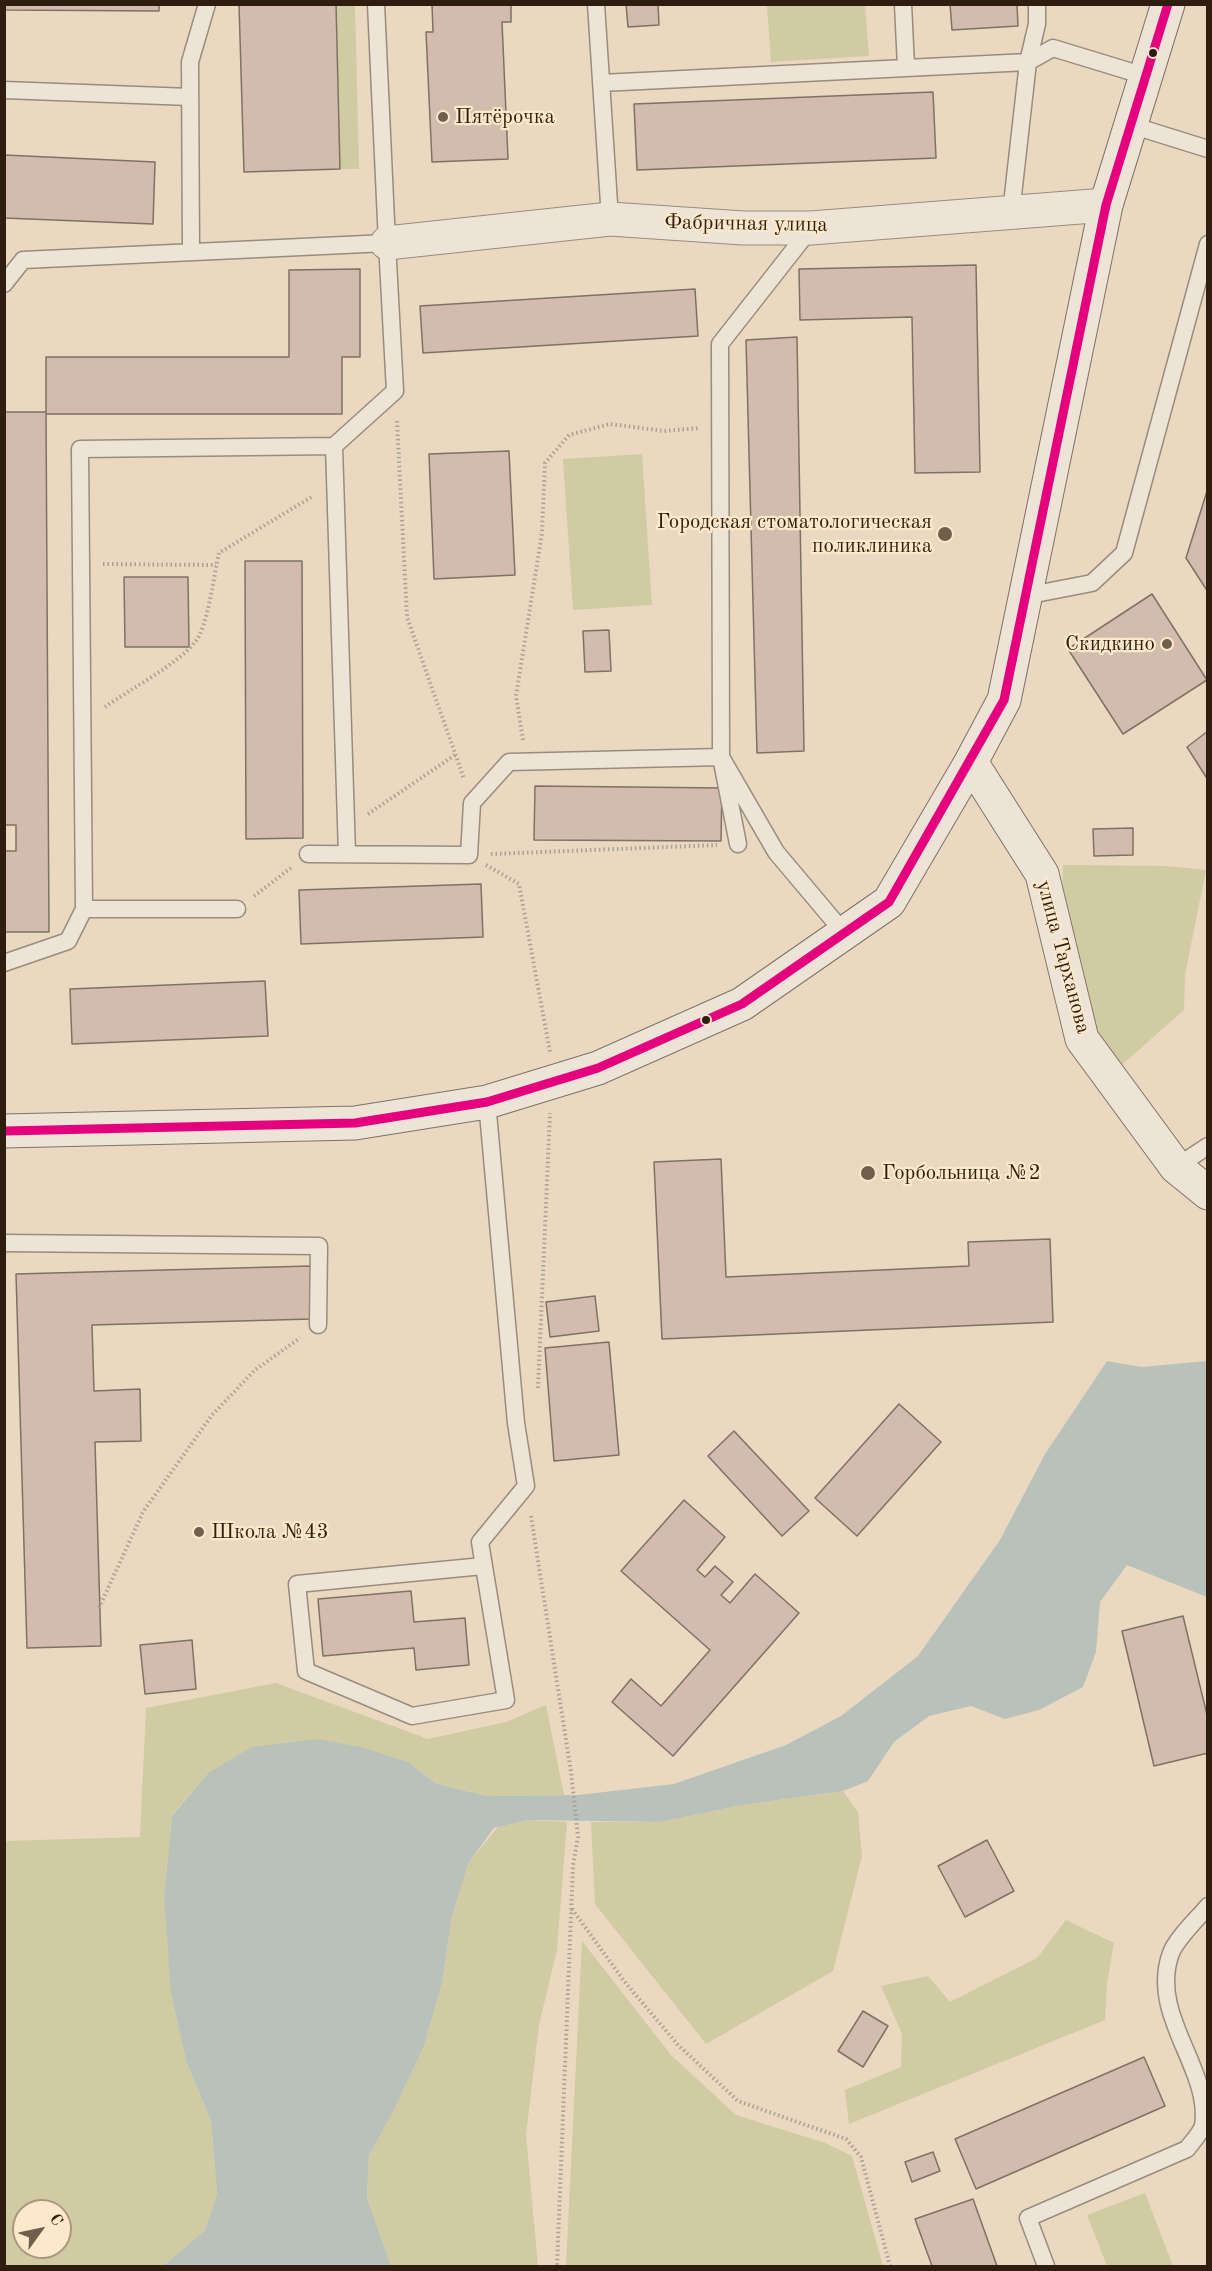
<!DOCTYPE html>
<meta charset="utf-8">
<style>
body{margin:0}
#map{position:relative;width:1212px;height:2271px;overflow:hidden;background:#ead8c0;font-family:"Old Standard TT",serif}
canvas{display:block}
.frame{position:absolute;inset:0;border:6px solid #2f1e0f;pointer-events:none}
.north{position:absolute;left:12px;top:2199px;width:60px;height:60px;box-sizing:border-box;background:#fde8cb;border:2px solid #ab9780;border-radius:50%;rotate:57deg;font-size:16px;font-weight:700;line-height:24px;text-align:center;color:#2f1e0f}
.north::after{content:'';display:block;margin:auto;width:21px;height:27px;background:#705f4d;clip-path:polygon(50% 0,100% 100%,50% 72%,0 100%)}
</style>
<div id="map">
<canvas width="1212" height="2271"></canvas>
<div class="frame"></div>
<div class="north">С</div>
</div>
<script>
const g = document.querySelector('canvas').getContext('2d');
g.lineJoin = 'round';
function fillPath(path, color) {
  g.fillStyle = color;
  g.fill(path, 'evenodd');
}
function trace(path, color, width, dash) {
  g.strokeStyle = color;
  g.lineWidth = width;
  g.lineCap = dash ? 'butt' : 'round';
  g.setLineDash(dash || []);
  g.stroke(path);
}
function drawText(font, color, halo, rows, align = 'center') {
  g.font = font + ' "Old Standard TT",serif';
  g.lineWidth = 4.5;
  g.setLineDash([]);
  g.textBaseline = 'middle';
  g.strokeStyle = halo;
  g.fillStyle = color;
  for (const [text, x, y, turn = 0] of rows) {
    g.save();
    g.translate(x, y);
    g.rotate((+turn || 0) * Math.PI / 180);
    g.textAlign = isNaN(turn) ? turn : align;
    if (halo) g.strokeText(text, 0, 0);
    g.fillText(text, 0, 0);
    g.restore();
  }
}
fillPath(new Path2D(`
 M 336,5 L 355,5 L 359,169 L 340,169 Z
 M 767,5 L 865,5 L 869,56 L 771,62 Z
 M 642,454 L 652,605 L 573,610 L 563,459 Z
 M 1063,865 L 1166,866 L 1206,870 L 1185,975 L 1184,1010 L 1115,1071 L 1089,1032 L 1090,997 L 1062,927 Z
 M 276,1683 L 428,1739 L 506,1722 L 546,1705 L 564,1795 L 487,1796 L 437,1784 L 408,1762 L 208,1773 L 172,1815 L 164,1897 L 187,2063 L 211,2121 L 217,2193 L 205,2230 L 163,2266 L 5,2266 L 4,1841 L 140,1837 L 146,1708 ZM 24,2211 L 60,2211 L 60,2247 L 24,2247 Z
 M 843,1791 L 858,1812 L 862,1856 L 833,1971 L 706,2044 L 595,1904 L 591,1822 L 660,1822 L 742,1805 Z
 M 528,1820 L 567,1822 L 557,1950 L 539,2025 L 526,2135 L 538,2266 L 391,2266 L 367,2198 L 369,2155 L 392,2114 L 424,2046 L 442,1983 L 452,1916 L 469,1862 L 498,1827 Z
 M 1066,1920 L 1114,1943 L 1107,1984 L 1105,2020 L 849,2124 L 845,2090 L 901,2067 L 902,2034 L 881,1986 L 928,1976 L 950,2002 L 1037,1958 Z
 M 582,1941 L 671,2055 L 736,2115 L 825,2143 L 852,2156 L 883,2266 L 566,2266 Z
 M 1145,2193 L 1173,2266 L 1107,2266 L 1087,2215 Z`), '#d1cba3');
fillPath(new Path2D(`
 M 1107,1361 L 1142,1367 L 1207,1361 L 1207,1597 L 1127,1565 L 1100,1602 L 1096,1652 L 1083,1687 L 1039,1710 L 1005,1719 L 971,1706 L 929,1716 L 894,1742 L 868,1781 L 843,1791 L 742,1805 L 660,1822 L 528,1820 L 494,1828 L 469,1862 L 452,1916 L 442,1983 L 424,2046 L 392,2114 L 369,2155 L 367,2198 L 391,2266 L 163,2266 L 205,2230 L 217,2193 L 211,2121 L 187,2063 L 171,1993 L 164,1897 L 172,1816 L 208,1773 L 252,1747 L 317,1739 L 361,1747 L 408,1762 L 437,1784 L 487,1796 L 578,1795 L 674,1784 L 786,1745 L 841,1716 L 918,1656 L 1000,1540 L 1045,1454 Z`), '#b9c2ba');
const building = new Path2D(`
 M 4,4 L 159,4 L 159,11 L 4,10 Z
 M 239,4 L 336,4 L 340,169 L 244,172 Z
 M 432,4 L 511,4 L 511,22 L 502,22 L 508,159 L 432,162 L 426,32 L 433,32 Z
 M 626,4 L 658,4 L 659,25 L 628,27 Z
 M 950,4 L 1017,4 L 1018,26 L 952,30 Z
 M 933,92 L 936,158 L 637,170 L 634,104 Z
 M 4,155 L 155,162 L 153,224 L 4,218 Z
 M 976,265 L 980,472 L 915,473 L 912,317 L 800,320 L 799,269 Z
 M 360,269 L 360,357 L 342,357 L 342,414 L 46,414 L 46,357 L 289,357 L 289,270 Z
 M 695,289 L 698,336 L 423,353 L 420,306 Z
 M 797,337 L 804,751 L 757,753 L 746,340 Z
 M 4,412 L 46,412 L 49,932 L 4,932 L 4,851 L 16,851 L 16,825 L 4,825 Z
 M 509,451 L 515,575 L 434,579 L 429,454 Z
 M 1208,488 L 1208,592 L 1186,558 Z
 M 245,561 L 302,561 L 303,838 L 246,839 Z
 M 124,577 L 188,577 L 189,647 L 125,647 Z
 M 1152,594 L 1207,680 L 1123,734 L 1068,649 Z
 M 609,630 L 611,671 L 585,672 L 583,631 Z
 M 1208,731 L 1208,780 L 1187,747 Z
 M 535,786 L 722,788 L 721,841 L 534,840 Z
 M 1133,828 L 1133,855 L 1094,856 L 1093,829 Z
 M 481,884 L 483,937 L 301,944 L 299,890 Z
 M 265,981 L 268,1036 L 72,1044 L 70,989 Z
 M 721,1159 L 726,1277 L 969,1266 L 968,1242 L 1050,1239 L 1053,1322 L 662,1339 L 654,1162 Z
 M 311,1266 L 312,1319 L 92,1325 L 94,1391 L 140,1389 L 141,1441 L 95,1442 L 101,1646 L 27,1648 L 16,1274 Z
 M 595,1296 L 599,1331 L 550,1337 L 546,1302 Z
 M 609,1342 L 619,1455 L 554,1461 L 545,1348 Z
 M 899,1404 L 941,1442 L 857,1536 L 815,1498 Z
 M 734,1431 L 809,1511 L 782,1536 L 708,1456 Z
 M 684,1500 L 725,1537 L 697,1570 L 705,1577 L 715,1566 L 733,1582 L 721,1595 L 730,1603 L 755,1574 L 799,1613 L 673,1756 L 612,1702 L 631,1679 L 661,1706 L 710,1650 L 621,1571 Z
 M 411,1591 L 414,1622 L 465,1618 L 469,1665 L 416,1670 L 414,1648 L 323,1656 L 318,1599 Z
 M 1183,1616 L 1208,1719 L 1208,1753 L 1154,1766 L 1122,1631 Z
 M 192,1640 L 196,1689 L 145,1694 L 140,1645 Z
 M 987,1840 L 1014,1891 L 965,1917 L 938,1866 Z
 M 863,2011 L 888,2026 L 863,2067 L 838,2051 Z
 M 1144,2057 L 1165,2106 L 976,2189 L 955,2139 Z
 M 933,2152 L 940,2171 L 912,2182 L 905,2162 Z
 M 973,2199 L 997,2266 L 932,2266 L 915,2219 Z`);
fillPath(building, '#d3bbad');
trace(building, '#7e7264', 1.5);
const lane = new Path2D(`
 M 596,4 L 610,219
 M 903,4 L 906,67
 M 1028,62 L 1053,48 L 1145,76
 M 1028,62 L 1037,24 L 1037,4
 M 601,83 L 1028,62 L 1011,213
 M 4,90 L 190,97
 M 1131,125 L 1208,149
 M 191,252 L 190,62 L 207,4
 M 4,284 L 23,260 L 387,243 L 376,4
 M 334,446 L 347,854
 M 1025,596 L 1092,583 L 1124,553 L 1208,244
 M 738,844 L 721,757 L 720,344 L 811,228
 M 308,854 L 469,855 L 472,803 L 509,762 L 721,757 L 776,852 L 845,934
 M 84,909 L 237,909
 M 4,963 L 68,941 L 84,909 L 80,449 L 334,446 L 395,391 L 387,243
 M 1176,1167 L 1208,1146
 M 4,1243 L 319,1246 L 318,1325
 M 483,1566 L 297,1584 L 306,1671 L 412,1716 L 506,1700 L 480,1542 L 526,1486 L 516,1423 L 487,1102
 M 1046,2266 L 1028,2218 L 1187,2149 C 1192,2142 1200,2134 1203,2126 C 1212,2069 1148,2015 1171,1953 C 1176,1939 1198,1918 1208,1906`);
const street = new Path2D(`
 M 387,243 L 610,219 L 743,228 L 811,228 L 1106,205`);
const secondary = new Path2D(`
 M 971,762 L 1042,874 L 1082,1039 L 1176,1167 L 1208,1193
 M 4,1131 L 355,1123 L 487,1102 L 598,1068 L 742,1004 L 889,902 L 971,762 L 1004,700 L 1106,205 L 1168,4`);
trace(lane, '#988c7c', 19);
trace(street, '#988c7c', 35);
trace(secondary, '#7e7264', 35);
trace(new Path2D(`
 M 397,421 L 407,617 L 464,779
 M 103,564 L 216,565
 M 105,707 C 130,689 177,665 195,642 C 208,627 214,574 219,553 L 313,496
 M 523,740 L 516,696 L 542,533 L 545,463 L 569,435 L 610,424 L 664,431 L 699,428
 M 368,814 L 455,755
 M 491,854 L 717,845
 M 486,865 L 519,884 L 550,1052
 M 254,896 L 291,868
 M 538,1388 L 550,1113
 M 531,1516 L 571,1772 L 578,1837 L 573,1865 L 557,2266
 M 99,1608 L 143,1512 L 212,1415 L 255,1370 L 300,1338
 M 572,1909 L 624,1981 L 678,2045 L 738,2101 L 846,2139 L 861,2157 L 890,2266`), '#a9a096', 4, [1.5, 3]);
trace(lane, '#ede3d7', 16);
trace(street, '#ede3d7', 33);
trace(secondary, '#ede3d7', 33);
trace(new Path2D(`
 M 4,1131 L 355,1123 L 487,1102 L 598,1068 L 742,1004 L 889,902 L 1004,700 L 1106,205 L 1168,4`), '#e5007d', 9);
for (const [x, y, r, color] of [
 [1153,53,5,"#2f1e0f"],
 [443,117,6,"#705f4d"],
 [945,534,8,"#705f4d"],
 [1167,644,6,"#705f4d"],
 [706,1020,5,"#2f1e0f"],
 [868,1173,8,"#705f4d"],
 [199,1532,6,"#705f4d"]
]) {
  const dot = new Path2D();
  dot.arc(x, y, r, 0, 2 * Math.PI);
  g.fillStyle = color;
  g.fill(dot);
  trace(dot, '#fde8cb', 2);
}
drawText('21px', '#2f1e0f', '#fde8cb', [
 ["Пятёрочка",455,117],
 ["Городская стоматологическая",932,522,"right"],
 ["поликлиника",932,546,"right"],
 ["Скидкино",1155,644,"right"],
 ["Горбольница №2",882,1173],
 ["Школа №43",211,1532]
], 'left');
drawText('21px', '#2f1e0f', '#fde8cb', [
 ["Фабричная улица",746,224,1],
 ["улица Тарханова",1063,957,75]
]);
</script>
